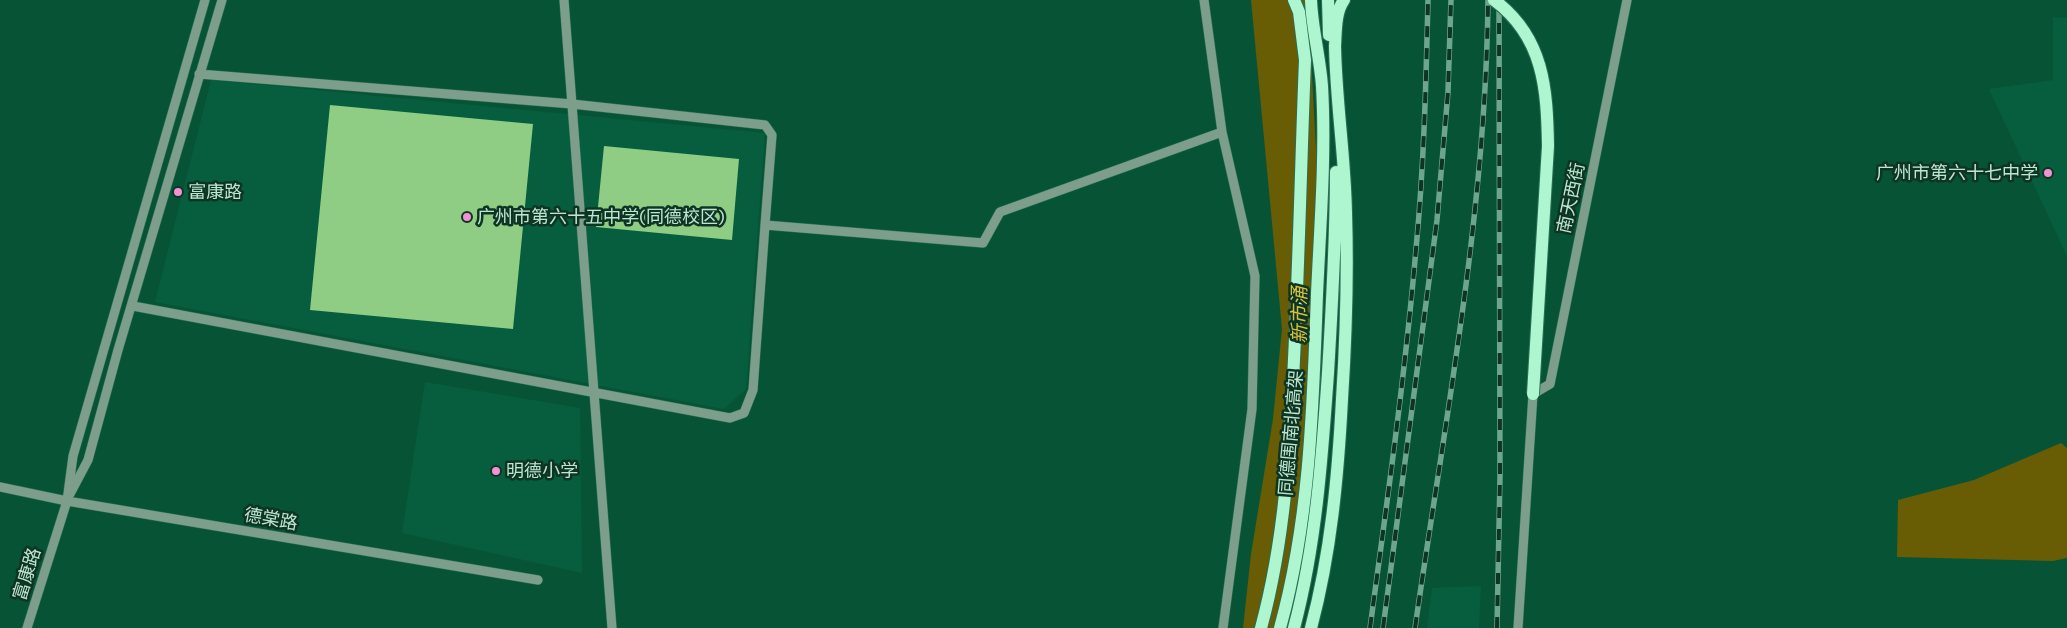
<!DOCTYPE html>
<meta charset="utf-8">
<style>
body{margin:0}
canvas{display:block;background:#075336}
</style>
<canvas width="2067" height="628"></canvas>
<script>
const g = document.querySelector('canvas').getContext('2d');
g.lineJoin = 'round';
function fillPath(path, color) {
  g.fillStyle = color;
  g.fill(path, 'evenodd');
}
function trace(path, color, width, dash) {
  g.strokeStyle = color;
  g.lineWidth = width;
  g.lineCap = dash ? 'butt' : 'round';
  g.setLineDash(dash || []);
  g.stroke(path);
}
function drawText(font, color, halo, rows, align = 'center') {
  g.font = font + ' Commissioner,"Noto Sans SC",sans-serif';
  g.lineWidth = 5;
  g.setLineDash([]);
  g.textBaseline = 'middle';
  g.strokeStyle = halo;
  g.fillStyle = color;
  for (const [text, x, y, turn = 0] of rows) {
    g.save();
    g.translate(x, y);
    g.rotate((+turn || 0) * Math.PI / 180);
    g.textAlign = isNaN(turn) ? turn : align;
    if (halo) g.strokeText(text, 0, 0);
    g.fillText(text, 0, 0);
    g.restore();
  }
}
fillPath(new Path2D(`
 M 2053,17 L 2067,18 L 2067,256 L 1989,89 L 2053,80 Z
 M 211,80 L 765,133 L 746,389 L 724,409 L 155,302 Z
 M 425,382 L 580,408 L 582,573 L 402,533 Z
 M 1481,586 L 1479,628 L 1427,628 L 1432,588 Z`), '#065e3e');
fillPath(new Path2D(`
 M 1251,0 L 1308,0 L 1322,261 L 1302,628 L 1243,628 L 1251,554 L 1273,419 L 1282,329 Z
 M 2061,443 L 2067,448 L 2067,558 L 2053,561 L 1897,557 L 1898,500 L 1974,480 Z`), '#685c04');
fillPath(new Path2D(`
 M 330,105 L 533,124 L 513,329 L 310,310 Z
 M 604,146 L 739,159 L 732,240 L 596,227 Z`), '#8ecd83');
const minor = new Path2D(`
 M 564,0 L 612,628
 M 1204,0 L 1222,132 L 1255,276 L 1252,409 L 1223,628
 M 199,74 L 572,104 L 765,125 L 772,135 L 765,225 L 983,243 L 1000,212 L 1222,132
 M 133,306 L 730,418 L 744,413 L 753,390 L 765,225
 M 0,487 L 67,501 L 538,580
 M 70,494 L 88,460 L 118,350 L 222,0
 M 27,628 L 67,501 L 73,456 L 205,0
 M 1518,628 L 1533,394 L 1550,384 L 1627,0`);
const major = new Path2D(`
 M 1328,0 L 1329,35
 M 1261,628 C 1285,540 1290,449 1294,359 C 1299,259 1301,160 1305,60 L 1299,12 L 1294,0
 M 1280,628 C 1310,520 1313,406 1317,294 C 1320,227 1326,154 1322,86 C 1320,57 1312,29 1311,0
 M 1294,628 C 1316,545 1322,458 1328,373 C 1332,306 1336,239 1336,172
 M 1311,628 C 1331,553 1338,476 1342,399 C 1346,337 1348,275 1346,213 C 1345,157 1336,102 1335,46 C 1336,32 1335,12 1344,0`);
trace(minor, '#2b7055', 10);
trace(major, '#2b7055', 14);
trace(minor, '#7c9e8b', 9);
trace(major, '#adf6cf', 12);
const rail = new Path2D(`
 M 1370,628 C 1387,502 1405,376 1416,249 C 1424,166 1426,83 1428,0
 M 1383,628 L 1437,220 L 1448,92 L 1451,0
 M 1415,628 C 1445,419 1486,212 1488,0
 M 1497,628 L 1500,476 L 1499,0`);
trace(rail, '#6ea68d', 5.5);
trace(rail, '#0e3423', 4, [11]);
const majorBridge = new Path2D(`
 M 1494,0 C 1544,37 1547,89 1548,146 L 1533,394`);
trace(majorBridge, '#2b7055', 14, []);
trace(majorBridge, '#adf6cf', 12);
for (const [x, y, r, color] of [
 [2048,173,5,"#f491d3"],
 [178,192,5,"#f491d3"],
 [467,217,5,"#f491d3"],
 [496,471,5,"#f491d3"]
]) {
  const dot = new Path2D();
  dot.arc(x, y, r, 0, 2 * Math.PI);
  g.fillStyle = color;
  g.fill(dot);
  trace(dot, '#0e3423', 2);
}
drawText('18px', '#bde6cf', '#0e3423', [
 ["广州市第六十七中学",2038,173,"right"],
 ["富康路",188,192],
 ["广州市第六十五中学(同德校区)",477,217],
 ["明德小学",506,471]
], 'left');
drawText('18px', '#bde6cf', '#0e3423', [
 ["南天西街",1571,198,-78],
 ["同德围南北高架",1291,433,-85],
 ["德棠路",271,519,10],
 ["富康路",27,574,-73]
]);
drawText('italic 19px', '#d8c43a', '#0e3423', [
 ["新市涌",1300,315,-90]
]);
</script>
